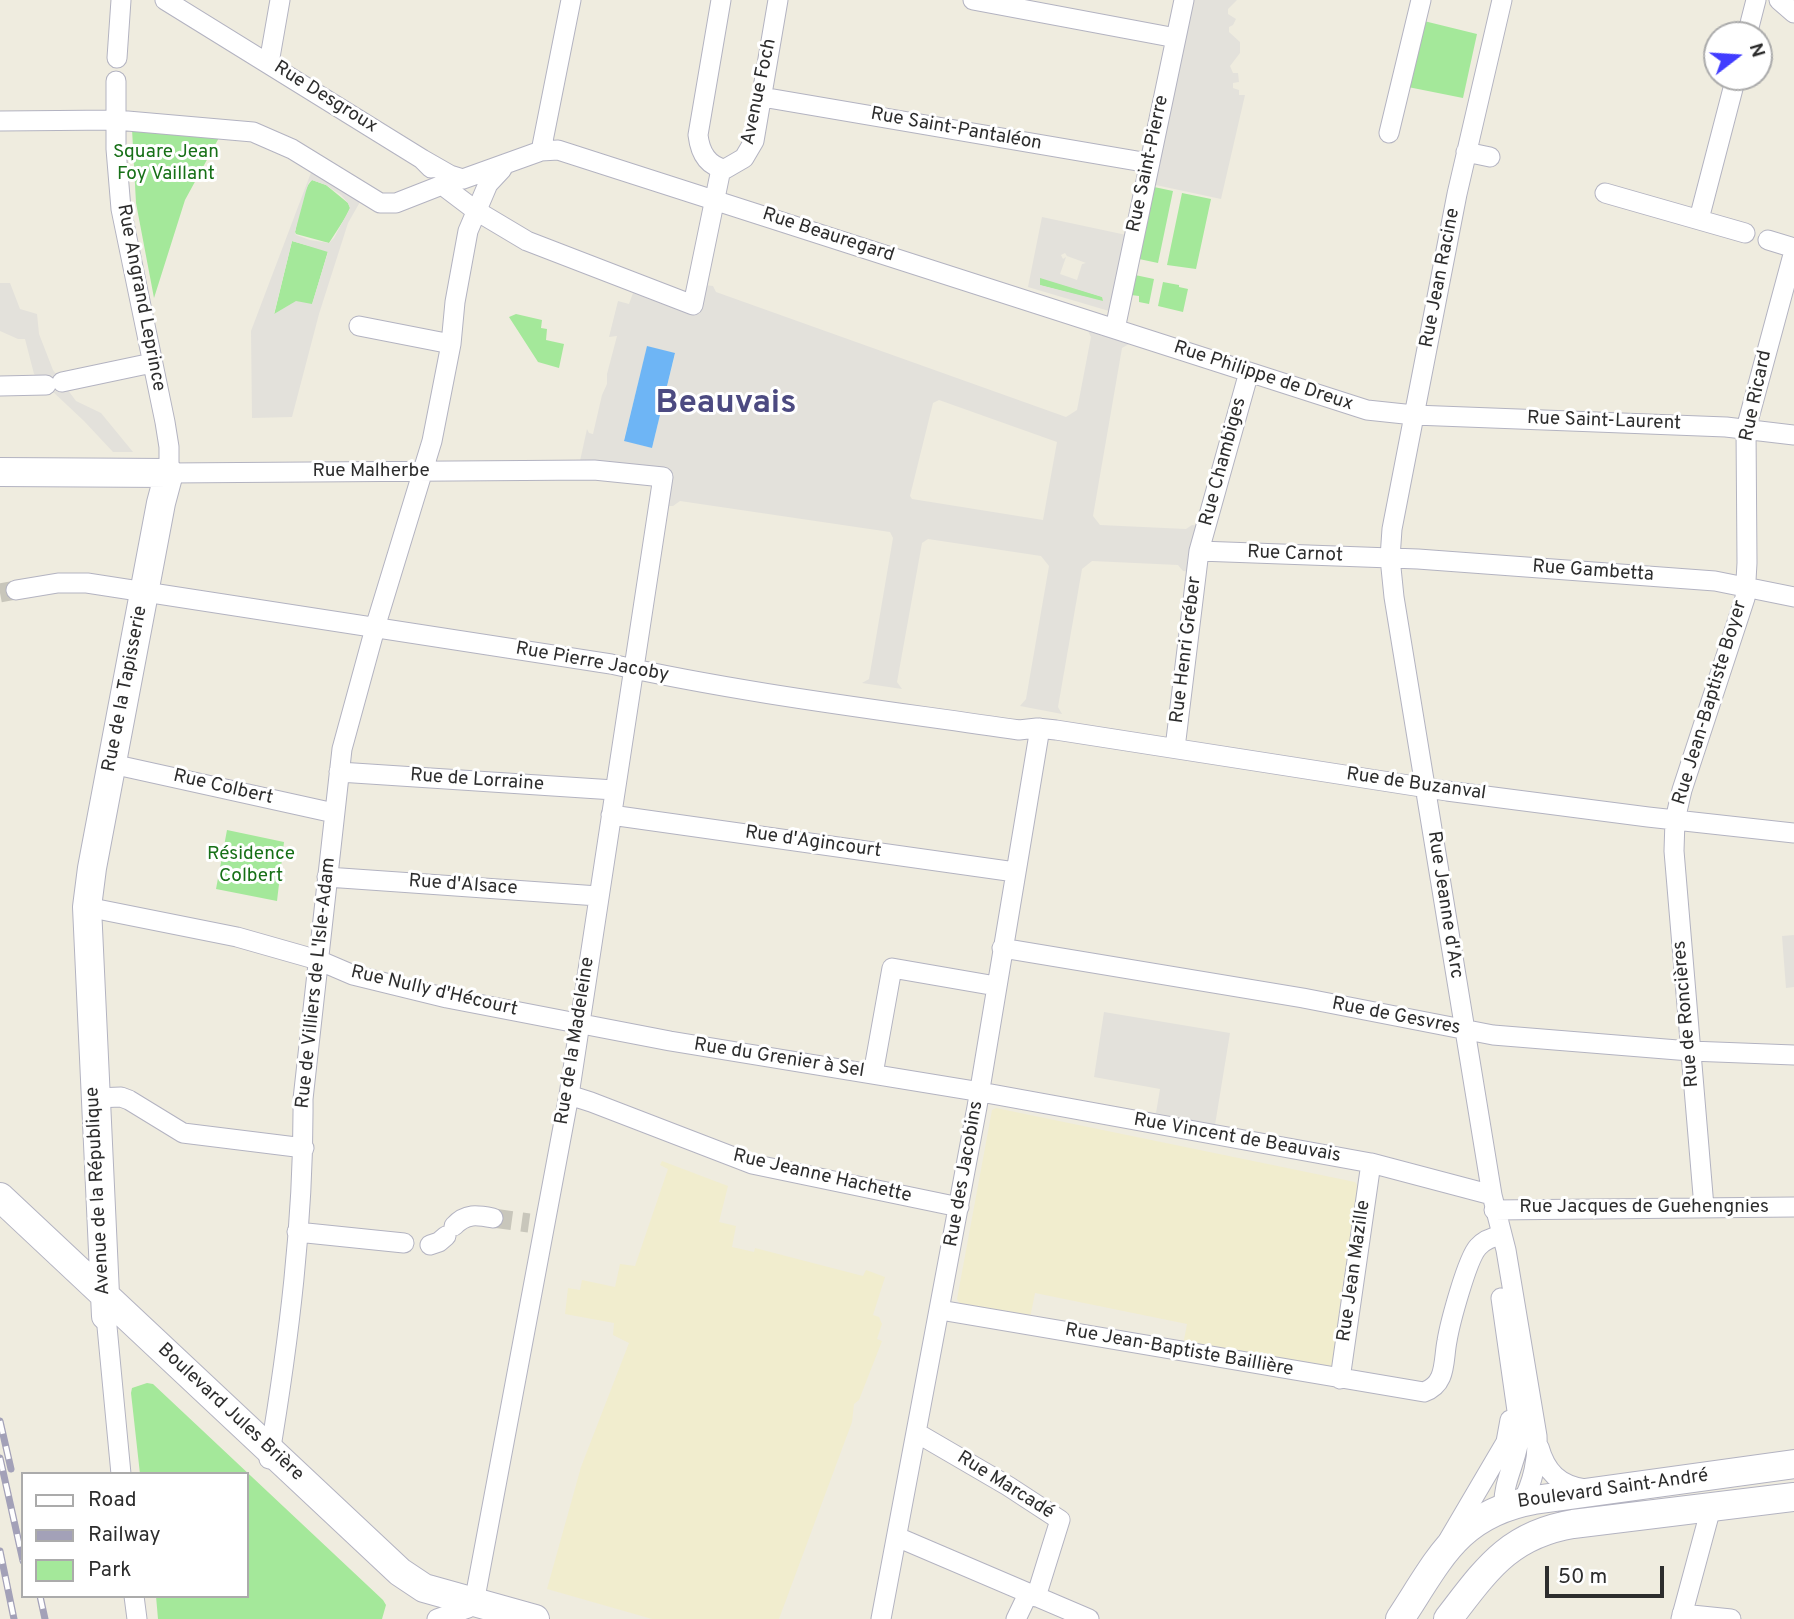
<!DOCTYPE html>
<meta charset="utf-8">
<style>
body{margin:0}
#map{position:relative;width:1794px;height:1619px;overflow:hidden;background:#efecdf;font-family:Overpass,sans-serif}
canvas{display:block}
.legend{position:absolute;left:21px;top:1472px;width:228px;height:126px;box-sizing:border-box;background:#fff;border:2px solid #ababab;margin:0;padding:9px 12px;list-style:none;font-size:21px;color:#2d2d2d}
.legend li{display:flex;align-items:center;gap:14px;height:35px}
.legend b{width:35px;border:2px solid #ababab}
.north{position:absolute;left:1703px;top:21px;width:70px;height:70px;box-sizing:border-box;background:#fff;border:2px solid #ababab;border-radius:50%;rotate:73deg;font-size:19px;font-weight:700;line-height:28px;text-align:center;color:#2d2d2d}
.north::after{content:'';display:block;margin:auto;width:24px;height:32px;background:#413cff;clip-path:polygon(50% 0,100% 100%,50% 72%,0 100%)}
.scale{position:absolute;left:1545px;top:1566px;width:119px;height:32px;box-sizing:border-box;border:4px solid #2d2d2d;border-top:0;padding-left:9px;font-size:21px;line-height:24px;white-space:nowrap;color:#2d2d2d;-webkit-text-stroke:5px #fff;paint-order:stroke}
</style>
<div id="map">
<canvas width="1794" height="1619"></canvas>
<ul class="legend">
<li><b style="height:9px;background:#fff"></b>Road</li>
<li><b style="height:9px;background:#a3a1b8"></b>Railway</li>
<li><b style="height:19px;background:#a4e89a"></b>Park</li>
</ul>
<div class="north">N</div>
<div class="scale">50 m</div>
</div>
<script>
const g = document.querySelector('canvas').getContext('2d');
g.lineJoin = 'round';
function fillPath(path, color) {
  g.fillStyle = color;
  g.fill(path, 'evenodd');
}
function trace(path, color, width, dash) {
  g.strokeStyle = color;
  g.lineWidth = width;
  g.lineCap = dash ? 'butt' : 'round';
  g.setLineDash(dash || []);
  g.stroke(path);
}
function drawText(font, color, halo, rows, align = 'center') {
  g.font = font + ' Overpass,sans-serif';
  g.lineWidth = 6;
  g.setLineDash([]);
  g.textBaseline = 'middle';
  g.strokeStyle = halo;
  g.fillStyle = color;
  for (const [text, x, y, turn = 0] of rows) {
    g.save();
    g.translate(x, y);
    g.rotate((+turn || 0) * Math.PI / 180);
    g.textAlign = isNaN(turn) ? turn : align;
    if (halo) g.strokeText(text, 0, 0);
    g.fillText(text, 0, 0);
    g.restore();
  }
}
fillPath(new Path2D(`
 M 996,1108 L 1355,1182 L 1358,1186 L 1336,1365 L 1329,1371 L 1183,1345 L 1187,1324 L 1035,1293 L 1030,1318 L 962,1307 L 957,1299 L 992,1110 Z
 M 662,1161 L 728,1186 L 719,1222 L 736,1226 L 732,1247 L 754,1252 L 755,1248 L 863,1276 L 866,1270 L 885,1277 L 873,1315 L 879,1317 L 882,1324 L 877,1339 L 882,1341 L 859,1400 L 854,1404 L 852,1422 L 779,1619 L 652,1619 L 547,1589 L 581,1467 L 629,1343 L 613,1335 L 614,1323 L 565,1314 L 568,1288 L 580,1290 L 582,1280 L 615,1287 L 620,1264 L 635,1266 L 668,1169 L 660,1165 Z`), '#f1edce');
fillPath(new Path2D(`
 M 1424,21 L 1477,34 L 1463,98 L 1408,87 Z
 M 132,129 L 221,134 L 185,200 L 154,298 L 136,203 Z
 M 312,180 L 326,185 L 348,203 L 350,208 L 347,215 L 329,243 L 296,234 L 295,232 C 299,216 301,191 312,180 Z
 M 1154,187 L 1173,191 L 1158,263 L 1139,259 Z
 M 1182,193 L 1211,199 L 1196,269 L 1167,265 Z
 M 292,241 L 328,251 L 312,305 L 274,315 Z
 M 1081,270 L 1105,279 L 1102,290 L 1078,282 Z
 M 1135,275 L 1154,279 L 1149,304 L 1139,302 L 1139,296 L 1131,295 Z
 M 1040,277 L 1103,297 L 1104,302 L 1039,285 Z
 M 1163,282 L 1179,285 L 1179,287 L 1188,289 L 1183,312 L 1158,306 Z
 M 516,314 L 542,320 L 541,328 L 547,329 L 546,340 L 564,344 L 559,368 L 538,362 L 509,317 Z
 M 227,830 L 284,842 L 277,901 L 216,889 Z
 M 147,1383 L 153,1384 L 383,1600 L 386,1605 L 382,1619 L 158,1619 L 156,1596 L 247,1596 L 247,1474 L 140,1474 L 131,1393 L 132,1388 Z`), '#a4e89a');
fillPath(new Path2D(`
 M 1189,0 L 1237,0 L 1228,9 L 1228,14 L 1236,19 L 1233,25 L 1229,27 L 1229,32 L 1240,42 L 1240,53 L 1230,66 L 1233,73 L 1238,73 L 1239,82 L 1233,83 L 1233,88 L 1239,90 L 1239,95 L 1245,95 L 1221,199 L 1151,184 Z
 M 312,170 L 364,195 L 348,223 L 319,314 L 292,417 L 252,418 L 251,331 ZM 312,180 L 326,185 L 341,195 L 348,203 L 350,208 L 334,238 L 329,243 L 310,240 L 296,235 L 295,232 L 306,191 L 309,182 ZM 292,241 L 328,252 L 312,304 L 296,301 L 274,314 Z
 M 1042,217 L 1131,236 L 1113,308 L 1109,311 L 1028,287 ZM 1065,253 L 1067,256 L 1086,263 L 1082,264 L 1077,280 L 1060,274 L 1066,257 L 1063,259 L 1061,255 ZM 1040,278 L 1102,297 L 1103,301 L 1040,285 Z
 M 0,283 L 10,283 L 20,309 L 37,314 L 39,334 L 53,370 L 76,401 L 101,413 L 133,452 L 113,452 L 84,421 L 34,374 L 25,339 L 18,339 L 0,331 Z
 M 704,285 L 713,286 L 716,292 L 1066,417 L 1077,410 L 1091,337 L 1088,331 L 1129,344 L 1122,348 L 1093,516 L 1100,525 L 1186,529 L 1192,525 L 1201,526 L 1192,572 L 1183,571 L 1178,565 L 1092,561 L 1082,569 L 1058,707 L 1062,714 L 1020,706 L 1026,699 L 1049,566 L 1041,556 L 928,539 L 922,543 L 897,682 L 902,689 L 862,683 L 869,679 L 893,538 L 890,532 L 680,501 L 673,506 L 666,506 L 670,478 L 580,461 L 587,429 L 589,433 L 593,434 L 602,395 L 607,384 L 607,374 L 617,336 L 609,337 L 618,301 L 629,304 L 633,293 L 693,315 ZM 647,347 L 675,354 L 652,448 L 624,440 ZM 939,400 L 1057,442 L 1043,520 L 912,499 L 910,496 L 933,403 Z
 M 1794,935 L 1794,987 L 1786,988 L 1782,936 Z
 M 1104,1012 L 1230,1033 L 1215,1125 L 1156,1113 L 1160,1089 L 1094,1077 Z`), '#e3e1db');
fillPath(new Path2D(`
 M 647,346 L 675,353 L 652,448 L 624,441 Z`), '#6eb5f5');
trace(new Path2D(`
 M 0,593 L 16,590
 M 493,1218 L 529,1223`), '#c8c6bb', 19, [19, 10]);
const street = new Path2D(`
 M 165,0 L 422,159 L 431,168
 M 721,0 L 698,135 C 700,152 707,166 725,169 L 744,158 L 754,141 L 778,0
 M 973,0 L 1176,38
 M 1502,0 L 1457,194 L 1392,529 L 1390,558 L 1394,597 L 1492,1195 L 1506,1250 L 1537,1436 C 1538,1458 1533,1483 1522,1502
 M 1779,0 L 1794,13
 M 1747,35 L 1756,0
 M 117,58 L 121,0
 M 269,63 L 280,0
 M 116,81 L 116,149 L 121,209 L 165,422 L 169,447 L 169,473 L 594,470 L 663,477 L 569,1095 L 474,1603 L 468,1608 L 437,1619
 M 762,97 L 1149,163
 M 0,121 L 116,120 L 253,132 L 292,149 L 380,203 L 396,203 L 442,185 L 475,210 L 527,241 L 693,305 L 721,169
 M 1389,133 L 1421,0
 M 541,151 L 571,0
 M 1466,152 L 1490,157
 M 422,159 L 450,175 L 463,179 L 541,151 L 558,150 L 1367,410 L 1414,415 L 1726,427 L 1794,435
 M 1605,193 L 1745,233
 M 1699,219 L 1736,77
 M 1768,240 L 1794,248
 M 359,326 L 451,344
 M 1115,329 L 1184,0
 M 62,382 L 152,363
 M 0,386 L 46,385
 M 1199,551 L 1418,559 L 1715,581 L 1794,597
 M 16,590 L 58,583 L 87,583 L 611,664 C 745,694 883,710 1019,730 L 1037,728 L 1056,730 L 1447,791 L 1648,817 L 1794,833
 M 1175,748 L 1199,551 L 1249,372
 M 112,764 L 334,813
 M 339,772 L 614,790
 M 611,815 L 1015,872
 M 327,877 L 598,896
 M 87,907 L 237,937 L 318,960 L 353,975 L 447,998 L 670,1041 L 975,1091 L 1371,1163 L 1492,1195
 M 1002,948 L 1303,998 L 1493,1035 L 1690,1051 L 1794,1055
 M 873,1074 L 892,968 L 996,986
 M 569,1095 L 591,1102 L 752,1164 L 959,1207
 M 95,1098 L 121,1097 L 129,1100 L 183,1133 L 304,1148
 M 1704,1207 L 1674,851 L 1675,820 L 1682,790 L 1745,598 L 1747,563 L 1746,429 L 1794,251
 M 1494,1210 L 1794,1207
 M 454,1226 C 466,1213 477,1215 493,1218
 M 297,1232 L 404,1243
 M 430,1245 L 439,1242 L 446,1236
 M 1501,1298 L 1520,1432 C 1519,1458 1502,1481 1504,1508
 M 940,1310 L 1424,1392 C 1447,1384 1443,1361 1447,1341 C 1450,1323 1467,1259 1478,1247 C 1484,1240 1492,1237 1502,1235
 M 106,1316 L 121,1474
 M 1340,1379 L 1371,1163
 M 917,1433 L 1008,1486 L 1060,1520 L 1036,1597
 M 1539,1447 C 1546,1472 1559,1485 1585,1489
 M 269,1459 C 289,1340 304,1220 303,1099 L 342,749 L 377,621 L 432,441 L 451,344 L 455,302 L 468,231 L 488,184 L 502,169
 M 897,1537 L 1089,1619
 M 1449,1539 L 1506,1442 L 1510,1420
 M 134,1596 L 137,1619
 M 1682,1614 L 1731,1619
 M 881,1619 L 977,1107 L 1040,728
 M 1016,1619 L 1028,1594
 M 1681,1619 L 1711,1508`);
const secondary = new Path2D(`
 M 0,472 L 169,473 L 161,503 L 92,868 L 87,907 L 106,1316
 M 0,1197 L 400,1572 L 424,1588 L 535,1619
 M 1400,1619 C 1439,1560 1457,1514 1534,1500 L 1794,1464
 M 1448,1619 C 1486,1570 1508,1535 1573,1524 L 1794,1497`);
trace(street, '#b3b3c1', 21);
trace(secondary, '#b3b3c1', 30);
trace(street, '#fff', 19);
trace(secondary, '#fff', 28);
const rail = new Path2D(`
 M 0,1421 L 11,1469
 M 0,1458 L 23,1561
 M 0,1551 L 14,1619
 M 40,1596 L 45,1619`);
trace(rail, '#a3a1b8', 7);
trace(rail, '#fff', 4.5, [13]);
drawText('19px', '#2d2d2d', '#fff', [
 ["Avenue Foch",760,92,-78],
 ["Rue Desgroux",325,98,32],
 ["Rue Saint-Pantaléon",956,130,10],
 ["Rue Saint-Pierre",1149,164,-78],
 ["Rue Beauregard",828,236,18],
 ["Rue Jean Racine",1441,278,-79],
 ["Rue Angrand Leprince",140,298,79],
 ["Rue Philippe de Dreux",1263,377,18],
 ["Rue Ricard",1757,396,-78],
 ["Rue Saint-Laurent",1604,422,2],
 ["Rue Chambiges",1224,462,-75],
 ["Rue Malherbe",371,472],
 ["Rue Carnot",1295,555,2],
 ["Rue Gambetta",1593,572,4],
 ["Rue Henri Gréber",1187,650,-83],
 ["Rue Pierre Jacoby",592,663,10],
 ["Rue de la Tapisserie",126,689,-79],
 ["Rue Jean-Baptiste Boyer",1711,703,-73],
 ["Rue de Lorraine",477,781,4],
 ["Rue de Buzanval",1416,785,8],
 ["Rue Colbert",223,788,13],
 ["Rue d'Agincourt",813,843,8],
 ["Rue d'Alsace",463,886,4],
 ["Rue Jeanne d'Arc",1444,905,81],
 ["Rue de Villiers de L'Isle-Adam",317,983,-84],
 ["Rue Nully d'Hécourt",434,992,13],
 ["Rue de Roncières",1687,1014,-95],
 ["Rue de Gesvres",1396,1017,11],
 ["Rue de la Madeleine",576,1041,-81],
 ["Rue du Grenier à Sel",779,1059,9],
 ["Rue Vincent de Beauvais",1237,1139,10],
 ["Rue des Jacobins",965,1174,-80],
 ["Rue Jeanne Hachette",822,1177,13],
 ["Avenue de la République",99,1191,-93],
 ["Rue Jacques de Guehengnies",1644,1208],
 ["Rue Jean Mazille",1355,1271,-82],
 ["Rue Jean-Baptiste Baillière",1179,1351,10],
 ["Boulevard Jules Brière",230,1413,43],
 ["Rue Marcadé",1005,1486,32],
 ["Boulevard Saint-André",1613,1490,-8]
]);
drawText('19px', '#177017', '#fff', [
 ["Square Jean",166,153],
 ["Foy Vaillant",166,175],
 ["Résidence",251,855],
 ["Colbert",251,877]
]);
drawText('bold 33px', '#4c4a81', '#fff', [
 ["Beauvais",726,405]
]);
</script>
